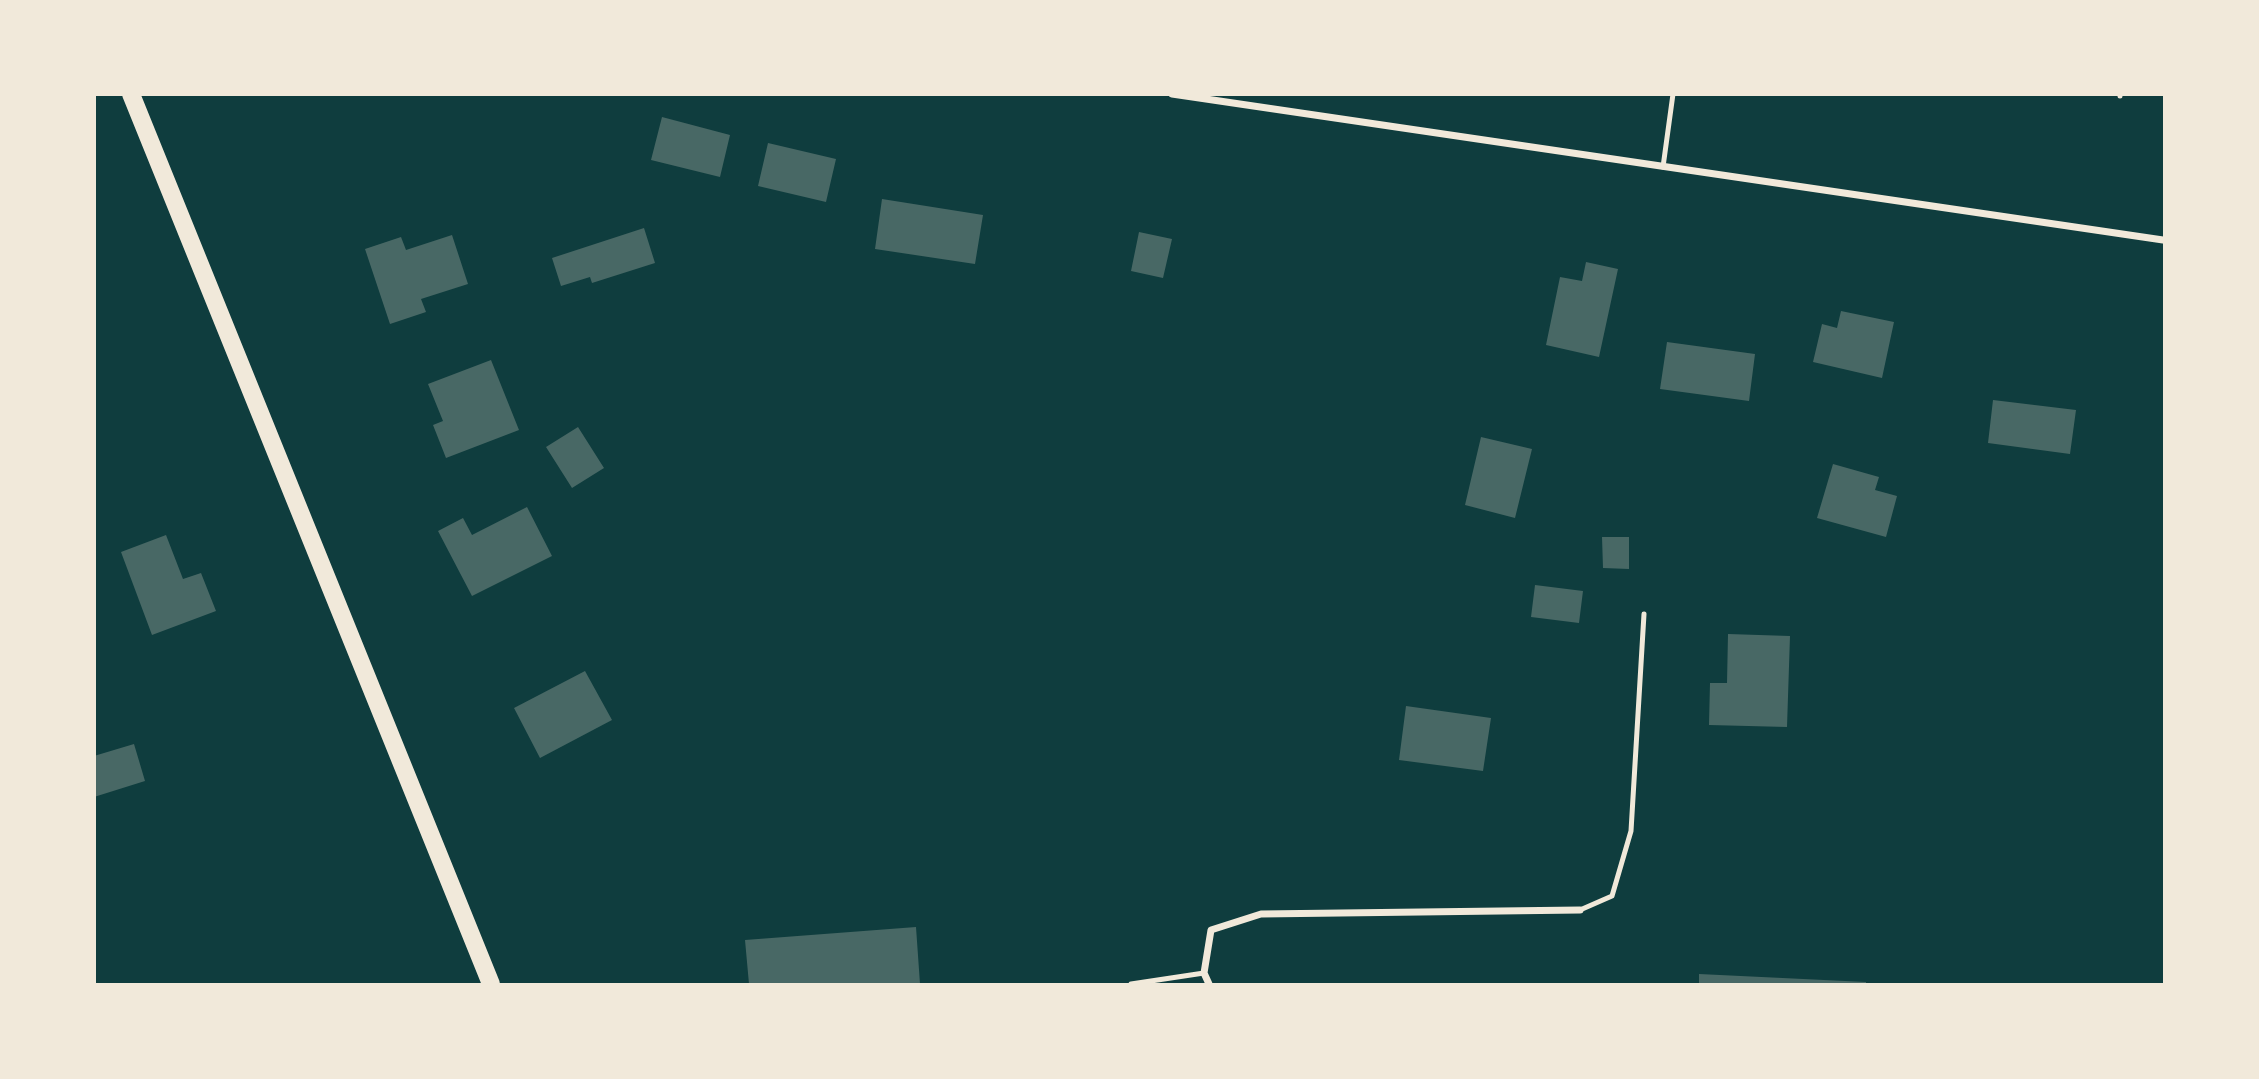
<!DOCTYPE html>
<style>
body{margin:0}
#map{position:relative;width:2259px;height:1079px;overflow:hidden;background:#0f3d3e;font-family:Signika,sans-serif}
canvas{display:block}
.frame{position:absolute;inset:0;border:96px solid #f1e9da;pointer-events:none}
</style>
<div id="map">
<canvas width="2259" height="1079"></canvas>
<div class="frame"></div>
</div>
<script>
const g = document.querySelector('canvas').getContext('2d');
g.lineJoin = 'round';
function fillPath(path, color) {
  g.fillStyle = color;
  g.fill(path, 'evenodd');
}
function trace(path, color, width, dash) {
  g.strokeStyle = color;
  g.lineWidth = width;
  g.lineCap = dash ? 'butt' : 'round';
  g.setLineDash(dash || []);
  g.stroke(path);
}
fillPath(new Path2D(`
 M 662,117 L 730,135 L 720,177 L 651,160 Z
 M 768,143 L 836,159 L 826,202 L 758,186 Z
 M 882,199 L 983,215 L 975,264 L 875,249 Z
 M 644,228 L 655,263 L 592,283 L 590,277 L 561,286 L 552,258 Z
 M 1139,232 L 1172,239 L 1163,278 L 1131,271 Z
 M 452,235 L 468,284 L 421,299 L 426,312 L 390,324 L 365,249 L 401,237 L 406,250 Z
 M 1586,262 L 1618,269 L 1599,357 L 1546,345 L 1560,277 L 1582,281 Z
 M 1841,311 L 1894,322 L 1882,378 L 1813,362 L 1822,324 L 1837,328 Z
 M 1667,342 L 1755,354 L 1749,401 L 1660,389 Z
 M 491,360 L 519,430 L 446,458 L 433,425 L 443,421 L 428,384 Z
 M 1993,400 L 2076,410 L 2070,454 L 1988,443 Z
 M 578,427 L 604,468 L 572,488 L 546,447 Z
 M 1481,437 L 1532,449 L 1515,518 L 1465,505 Z
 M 1833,464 L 1879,477 L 1875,490 L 1897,496 L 1886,537 L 1817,518 Z
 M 527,507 L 552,556 L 472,596 L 438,531 L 463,518 L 472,535 Z
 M 166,535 L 183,579 L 201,573 L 216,611 L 152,635 L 121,552 Z
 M 1602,537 L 1629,537 L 1629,569 L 1603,568 Z
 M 1535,585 L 1583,591 L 1579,623 L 1531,617 Z
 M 1728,634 L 1790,636 L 1787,727 L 1709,725 L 1710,683 L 1727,683 Z
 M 585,671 L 612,720 L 540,758 L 514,708 Z
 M 1406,706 L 1491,718 L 1483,771 L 1399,760 Z
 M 134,744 L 145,781 L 94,797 L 94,756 Z
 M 916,927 L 920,984 L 749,984 L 745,940 Z
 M 1699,974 L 1866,982 L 1866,984 L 1699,984 Z`), '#486865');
trace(new Path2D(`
 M 2120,94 L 2120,96
 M 1663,167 L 1673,94
 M 1580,910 L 1612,896 L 1631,831 L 1644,614
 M 1131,984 L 1204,973`), '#f1e9da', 5);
trace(new Path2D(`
 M 1172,94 L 2163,240
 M 1209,984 L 1204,973 L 1211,930 L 1261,914 L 1580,910`), '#f1e9da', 7);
trace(new Path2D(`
 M 131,94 L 491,984`), '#f1e9da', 18);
</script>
